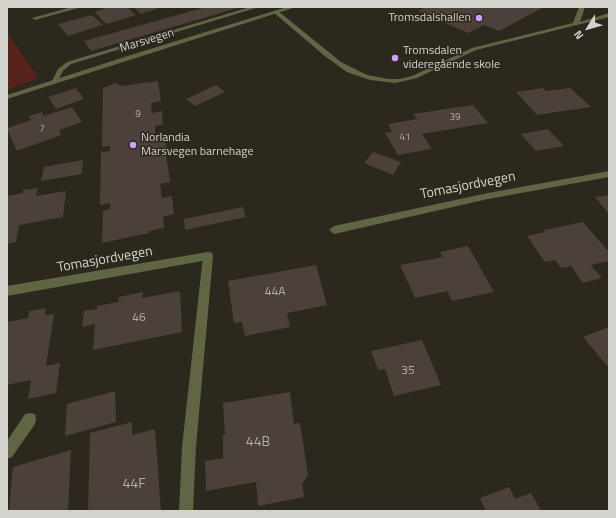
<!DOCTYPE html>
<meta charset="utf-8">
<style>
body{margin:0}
#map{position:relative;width:616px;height:518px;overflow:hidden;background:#2c281e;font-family:"Titillium Web",sans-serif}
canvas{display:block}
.frame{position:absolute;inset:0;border:8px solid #d4d2cc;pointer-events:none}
.north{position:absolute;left:568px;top:8px;width:40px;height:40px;-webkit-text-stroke:3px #2c281e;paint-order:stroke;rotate:233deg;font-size:11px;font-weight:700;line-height:16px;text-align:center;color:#d4d2cc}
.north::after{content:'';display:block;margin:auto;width:14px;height:18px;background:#d4d2cc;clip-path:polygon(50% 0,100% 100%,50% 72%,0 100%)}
</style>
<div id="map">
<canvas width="616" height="518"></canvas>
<div class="frame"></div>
<div class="north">N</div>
</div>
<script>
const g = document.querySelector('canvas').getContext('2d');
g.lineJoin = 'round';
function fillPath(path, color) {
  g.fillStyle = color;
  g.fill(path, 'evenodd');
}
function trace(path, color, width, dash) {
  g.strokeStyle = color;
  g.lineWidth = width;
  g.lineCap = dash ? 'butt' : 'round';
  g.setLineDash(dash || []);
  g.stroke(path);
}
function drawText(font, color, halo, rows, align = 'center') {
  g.font = font + ' "Titillium Web",sans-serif';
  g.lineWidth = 3;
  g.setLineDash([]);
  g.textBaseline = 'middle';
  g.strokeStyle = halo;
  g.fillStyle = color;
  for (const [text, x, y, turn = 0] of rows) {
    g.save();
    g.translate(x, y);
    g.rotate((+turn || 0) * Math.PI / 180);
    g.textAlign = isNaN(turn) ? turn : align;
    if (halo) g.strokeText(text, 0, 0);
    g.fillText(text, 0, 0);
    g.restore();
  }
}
fillPath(new Path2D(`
 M 7,32 L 38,78 L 7,90 Z`), '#58231a');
fillPath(new Path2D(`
 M 109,7 L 127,7 L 136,15 L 106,24 L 95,12 Z
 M 134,7 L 162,7 L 141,14 Z
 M 206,7 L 241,7 L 91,51 L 84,41 Z
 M 425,7 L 544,7 L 499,31 L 484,25 L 468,33 L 418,11 Z
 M 92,15 L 103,25 L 68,36 L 58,24 Z
 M 158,81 L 161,101 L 151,103 L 152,113 L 162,111 L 163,125 L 155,126 L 155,137 L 165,136 L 166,150 L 151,153 L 151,156 L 166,154 L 170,182 L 160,184 L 162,198 L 172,196 L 174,214 L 163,217 L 164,228 L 149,231 L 149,233 L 102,243 L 103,211 L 110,209 L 110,203 L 100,205 L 101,152 L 110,151 L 110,146 L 102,147 L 103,88 L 116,83 L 121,86 Z
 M 216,85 L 225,92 L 195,106 L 186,99 Z
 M 76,88 L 84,99 L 56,109 L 48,97 Z
 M 543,88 L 546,91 L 570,88 L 591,107 L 537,115 L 516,92 Z
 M 473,105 L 488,123 L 422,134 L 432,149 L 398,155 L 385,133 L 392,132 L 388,124 L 417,119 L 413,114 Z
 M 72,107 L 82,122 L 59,130 L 61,135 L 17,151 L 7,128 L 31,120 L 29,116 L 42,112 L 44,116 Z
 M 548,129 L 564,146 L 536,151 L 521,134 Z
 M 373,152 L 401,162 L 393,175 L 364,163 Z
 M 83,160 L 82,174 L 41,181 L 44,167 Z
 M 38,188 L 36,196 L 66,191 L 63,217 L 19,225 L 16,242 L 7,244 L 7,196 L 23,193 L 23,190 Z
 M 609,195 L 609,214 L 595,197 Z
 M 243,207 L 246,217 L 185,230 L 184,219 Z
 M 583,222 L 609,252 L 609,261 L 591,265 L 602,278 L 583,283 L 571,266 L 561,268 L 555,260 L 545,262 L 527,236 L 545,232 L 544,230 Z
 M 468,246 L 494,292 L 452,301 L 447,291 L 415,298 L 400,265 L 443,257 L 440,252 Z
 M 316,265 L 327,305 L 287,313 L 290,327 L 245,336 L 242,322 L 234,323 L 228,281 Z
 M 180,291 L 182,332 L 93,350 L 95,324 L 82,327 L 84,311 L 97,309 L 97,306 L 118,302 L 119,297 L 143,292 L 142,298 Z
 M 46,308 L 45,315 L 54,314 L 46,366 L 60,363 L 56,393 L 28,399 L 31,380 L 7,385 L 7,322 L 28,318 L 29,311 Z
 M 609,327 L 609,368 L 583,337 Z
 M 422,340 L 441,385 L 394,396 L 385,369 L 378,370 L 371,351 Z
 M 115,391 L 116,422 L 65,436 L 67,404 Z
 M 290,392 L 294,424 L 300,423 L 308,475 L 302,484 L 304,497 L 258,506 L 256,482 L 206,491 L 205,461 L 223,458 L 223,435 L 225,435 L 223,403 Z
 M 132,422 L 132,435 L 155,429 L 161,511 L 88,511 L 90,433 Z
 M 71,450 L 68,511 L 9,511 L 13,467 Z
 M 509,487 L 515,499 L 531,493 L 541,511 L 486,511 L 480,498 Z`), '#4b413a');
fillPath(new Path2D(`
 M 250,7 L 259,7 L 71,64 L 63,71 L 57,82 L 52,81 L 58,69 L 67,62 Z
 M 579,7 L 585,7 L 580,22 L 609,13 L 609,17 L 476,50 L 417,78 L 395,83 L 370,80 L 347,72 L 326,57 L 273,12 L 278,11 L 341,62 L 367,75 L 389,79 L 400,79 L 412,76 L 472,48 L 573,23 Z
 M 208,252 L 212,253 L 213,256 L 196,447 L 193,511 L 179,511 L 182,447 L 203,256 L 204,253 Z
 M 30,413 L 35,414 L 36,419 L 35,424 L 12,457 L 7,459 L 7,441 L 25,414 Z`), '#606543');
fillPath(new Path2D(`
 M 72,7 L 82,7 L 35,20 L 32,18 Z
 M 287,7 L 296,7 L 7,99 L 7,95 L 134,54 Z
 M 609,171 L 609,177 L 488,199 L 334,234 L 329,230 L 334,226 L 488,193 Z
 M 208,252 L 212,253 L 213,256 L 212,259 L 208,260 L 7,296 L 7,286 Z`), '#606543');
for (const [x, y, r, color] of [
 [479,18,4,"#d19dfe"],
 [395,58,4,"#d19dfe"],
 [133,145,4,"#d19dfe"]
]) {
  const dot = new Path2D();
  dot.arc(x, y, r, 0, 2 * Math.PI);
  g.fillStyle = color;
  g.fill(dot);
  trace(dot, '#2c281e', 1.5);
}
drawText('10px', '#b2aea8', null, [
 ["9",138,115],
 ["39",455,118],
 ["7",42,130],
 ["41",405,138]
]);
drawText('12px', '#d4d2cc', '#2c281e', [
 ["Tromsdalshallen",471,18,"right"],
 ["Tromsdalen",403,51],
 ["videregående skole",403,65],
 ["Norlandia",141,138],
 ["Marsvegen barnehage",141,152]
], 'left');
drawText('12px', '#d4d2cc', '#2c281e', [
 ["Marsvegen",147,41,-17]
]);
drawText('12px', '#b2aea8', null, [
 ["44A",275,292],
 ["46",139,318],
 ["35",408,371]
]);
drawText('14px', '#d4d2cc', '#2c281e', [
 ["Tomasjordvegen",468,186,-11],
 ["Tomasjordvegen",105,260,-10]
]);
drawText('14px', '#b2aea8', null, [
 ["44B",258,443],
 ["44F",134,485]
]);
</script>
